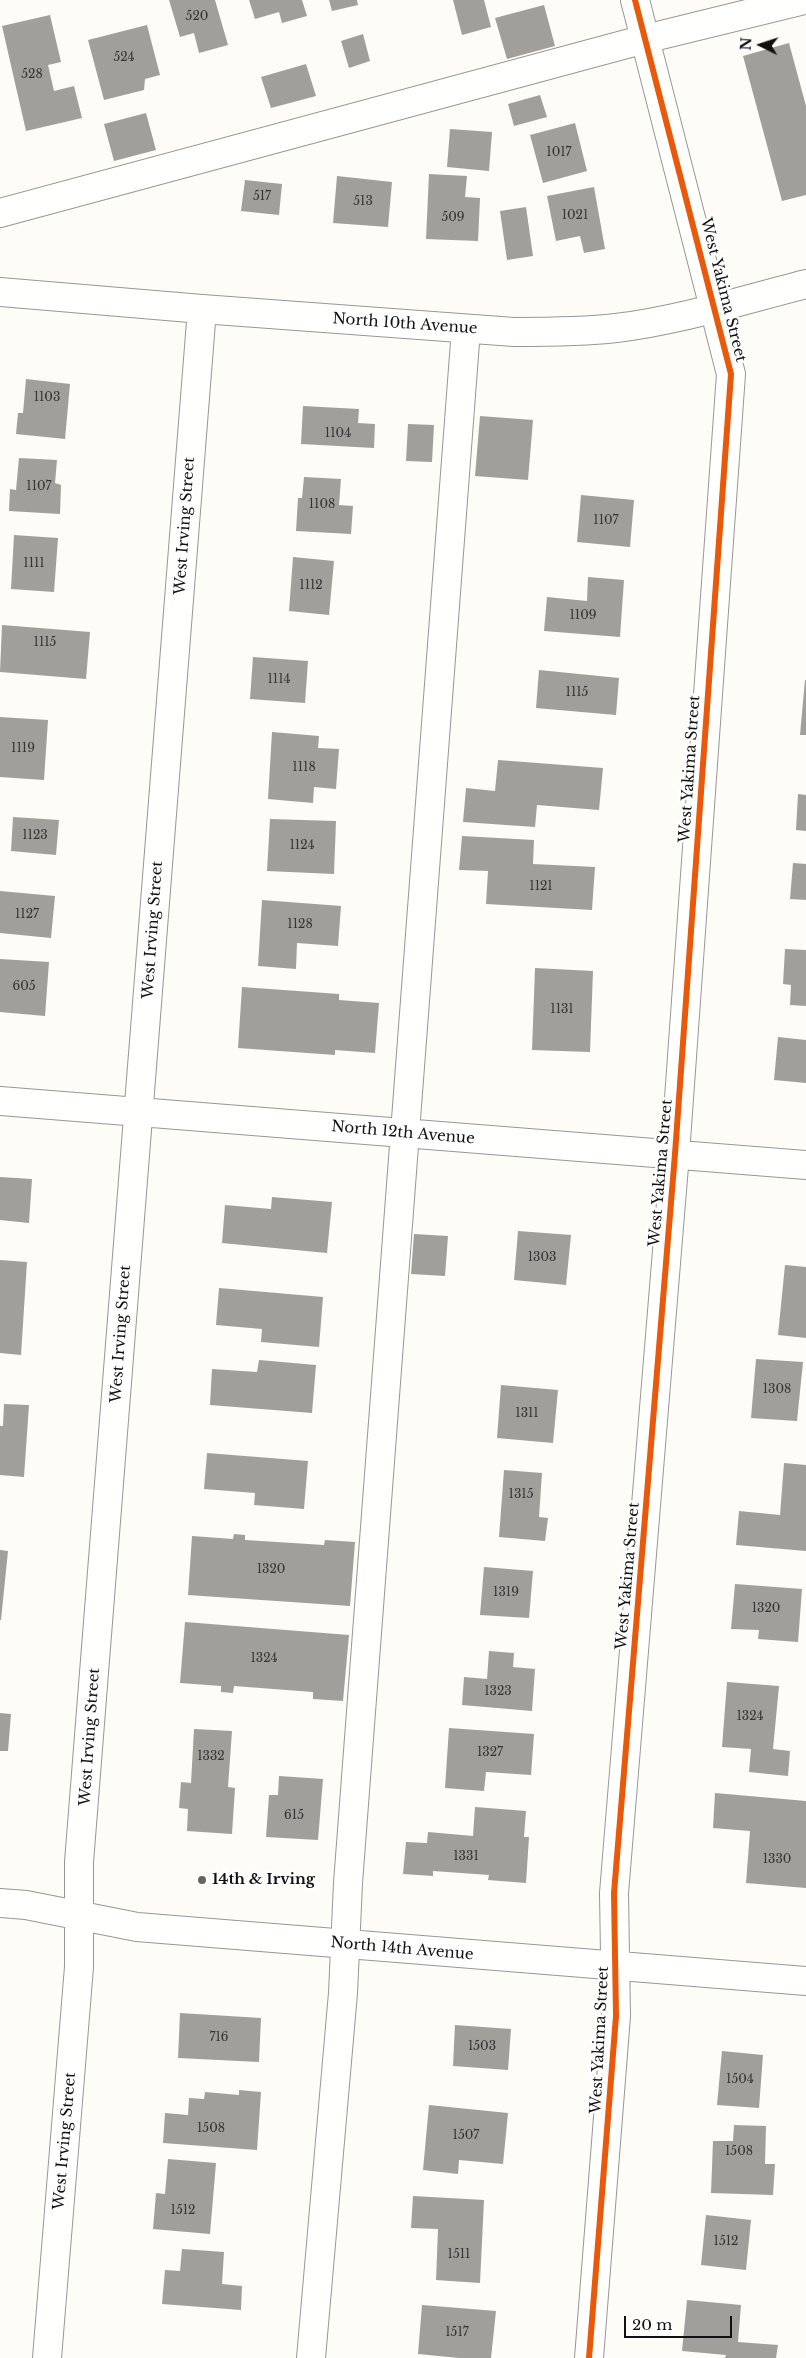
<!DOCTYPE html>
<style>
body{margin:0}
#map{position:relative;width:806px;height:2358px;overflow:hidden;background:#fdfcf7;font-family:"Libre Baskerville",serif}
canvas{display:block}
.north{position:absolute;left:736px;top:20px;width:50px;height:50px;-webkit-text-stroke:4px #fff;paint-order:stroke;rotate:274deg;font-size:14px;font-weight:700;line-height:20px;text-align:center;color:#111}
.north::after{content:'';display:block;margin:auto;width:18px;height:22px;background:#111;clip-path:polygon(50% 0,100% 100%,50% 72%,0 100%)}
.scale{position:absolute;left:624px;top:2316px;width:108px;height:22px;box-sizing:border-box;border:2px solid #111;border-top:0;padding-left:6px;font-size:15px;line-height:18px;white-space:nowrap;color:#111;-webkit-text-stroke:4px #fff;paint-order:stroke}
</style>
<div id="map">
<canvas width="806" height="2358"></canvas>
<div class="north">N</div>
<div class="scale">20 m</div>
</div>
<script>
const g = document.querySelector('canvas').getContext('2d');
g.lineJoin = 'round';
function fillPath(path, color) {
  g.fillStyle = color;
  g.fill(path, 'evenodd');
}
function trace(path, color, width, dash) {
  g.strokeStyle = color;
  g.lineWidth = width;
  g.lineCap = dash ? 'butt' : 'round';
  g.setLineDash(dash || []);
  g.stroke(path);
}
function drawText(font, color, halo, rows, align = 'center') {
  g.font = font + ' "Libre Baskerville",serif';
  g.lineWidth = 5;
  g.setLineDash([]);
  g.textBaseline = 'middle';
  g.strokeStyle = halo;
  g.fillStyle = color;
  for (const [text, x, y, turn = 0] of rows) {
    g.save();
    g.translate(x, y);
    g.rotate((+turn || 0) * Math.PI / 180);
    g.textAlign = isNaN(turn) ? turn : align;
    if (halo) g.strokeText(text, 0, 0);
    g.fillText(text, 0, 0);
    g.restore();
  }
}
fillPath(new Path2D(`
 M 169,0 L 215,0 L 228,45 L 199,53 L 194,33 L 180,37 Z
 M 249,0 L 302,0 L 307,16 L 282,23 L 279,12 L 255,19 Z
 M 329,0 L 357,0 L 358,5 L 332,11 Z
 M 453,0 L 484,0 L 491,27 L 462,35 Z
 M 544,5 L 555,46 L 507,59 L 495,18 Z
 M 50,15 L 61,62 L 48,65 L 54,91 L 74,86 L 82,118 L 26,131 L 2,26 Z
 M 147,25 L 160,75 L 145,79 L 144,90 L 104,100 L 88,40 Z
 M 363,34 L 370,61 L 349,68 L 341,41 Z
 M 789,43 L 806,106 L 806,195 L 782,201 L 743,56 Z
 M 306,64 L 316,96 L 271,108 L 261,77 Z
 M 540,95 L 547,117 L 514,126 L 508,104 Z
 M 146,113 L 156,150 L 114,161 L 104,124 Z
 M 575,123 L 587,171 L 543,183 L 530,135 Z
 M 450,129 L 492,132 L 489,171 L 447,167 Z
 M 429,174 L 467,176 L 465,197 L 480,198 L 478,241 L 426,239 Z
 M 337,176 L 392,182 L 388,227 L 333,223 Z
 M 245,180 L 282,184 L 279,215 L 241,211 Z
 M 594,187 L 605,249 L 584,253 L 580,236 L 556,241 L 547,196 Z
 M 526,207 L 533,256 L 507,260 L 500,211 Z
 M 26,379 L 70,384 L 65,439 L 16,434 L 18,413 L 23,413 Z
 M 303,406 L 359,409 L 358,423 L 375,424 L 374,448 L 301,444 Z
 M 480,416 L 533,420 L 528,480 L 475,476 Z
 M 408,424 L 434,425 L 432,462 L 406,461 Z
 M 19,458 L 57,460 L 55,483 L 61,485 L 60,514 L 9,511 L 10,489 L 16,490 Z
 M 304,477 L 341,479 L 339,505 L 353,506 L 351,534 L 296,531 L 298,498 L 302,498 Z
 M 581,495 L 634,500 L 630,547 L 577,542 Z
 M 14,535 L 58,538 L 54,592 L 11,589 Z
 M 293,557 L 334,561 L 329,615 L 289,611 Z
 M 588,577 L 624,580 L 620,637 L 544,631 L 547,597 L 587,601 Z
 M 2,625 L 90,632 L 86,679 L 0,672 Z
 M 253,657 L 308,661 L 305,703 L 250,699 Z
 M 539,670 L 619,678 L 616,715 L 536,708 Z
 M 805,680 L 806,680 L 806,735 L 800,735 Z
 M 0,717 L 48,720 L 44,780 L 0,777 Z
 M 272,732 L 319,736 L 318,748 L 339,749 L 336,789 L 314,787 L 313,803 L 268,799 Z
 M 498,760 L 603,768 L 599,810 L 537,805 L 535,827 L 463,822 L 466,788 L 495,791 Z
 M 798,794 L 806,795 L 806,831 L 796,830 Z
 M 13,817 L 59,820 L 56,855 L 11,851 Z
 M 270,819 L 336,821 L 334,874 L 267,871 Z
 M 462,836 L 534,840 L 533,864 L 595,867 L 592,910 L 486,904 L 488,871 L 459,870 Z
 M 793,863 L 806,864 L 806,900 L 790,899 Z
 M 0,891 L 55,896 L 51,938 L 0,933 Z
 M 262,900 L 341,906 L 338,946 L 297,943 L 296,969 L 258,966 Z
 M 785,949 L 806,950 L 806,1006 L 790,1005 L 791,985 L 783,984 Z
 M 0,959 L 49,962 L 45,1016 L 0,1012 Z
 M 535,968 L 593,971 L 590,1052 L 532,1050 Z
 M 242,987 L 339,994 L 339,1000 L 379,1003 L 375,1053 L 335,1050 L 335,1055 L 238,1048 Z
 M 778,1037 L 806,1040 L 806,1083 L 774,1080 Z
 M 0,1177 L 32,1179 L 29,1223 L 0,1220 Z
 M 272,1197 L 332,1202 L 327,1253 L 222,1243 L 225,1205 L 271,1209 Z
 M 518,1231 L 571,1235 L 566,1285 L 514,1280 Z
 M 414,1234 L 448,1236 L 445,1276 L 411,1274 Z
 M 0,1260 L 27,1262 L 21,1355 L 0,1353 Z
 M 785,1265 L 806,1267 L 806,1338 L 778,1335 Z
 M 219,1288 L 323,1297 L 319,1347 L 261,1342 L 262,1329 L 216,1325 Z
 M 756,1359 L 803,1362 L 797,1421 L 751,1418 Z
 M 259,1360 L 316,1365 L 312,1413 L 210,1405 L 212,1369 L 257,1372 Z
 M 501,1385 L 558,1390 L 553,1443 L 497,1438 Z
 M 4,1404 L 29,1405 L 24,1477 L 0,1475 L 0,1426 L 3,1426 Z
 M 207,1453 L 308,1461 L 304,1509 L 254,1505 L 255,1493 L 204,1489 Z
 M 784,1463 L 806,1465 L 806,1551 L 736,1545 L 739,1511 L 780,1515 Z
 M 504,1470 L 542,1473 L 539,1517 L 548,1518 L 545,1541 L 499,1537 Z
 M 234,1534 L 245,1535 L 245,1540 L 324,1545 L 325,1540 L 355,1542 L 350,1606 L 188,1595 L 192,1536 L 233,1539 Z
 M 0,1550 L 8,1551 L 1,1620 L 0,1620 Z
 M 484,1567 L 533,1571 L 529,1618 L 480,1615 Z
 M 735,1584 L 802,1589 L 798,1642 L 758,1639 L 759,1630 L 731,1629 Z
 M 185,1622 L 349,1635 L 343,1701 L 313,1699 L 313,1692 L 234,1686 L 233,1693 L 221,1692 L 221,1686 L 180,1683 Z
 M 489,1651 L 514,1653 L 513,1667 L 535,1669 L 532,1711 L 462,1705 L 464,1677 L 487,1679 Z
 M 727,1682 L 779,1686 L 773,1749 L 790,1751 L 788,1776 L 749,1772 L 751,1749 L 722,1747 Z
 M 0,1713 L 11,1714 L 8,1751 L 0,1751 Z
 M 449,1728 L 534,1734 L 531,1775 L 486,1772 L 484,1791 L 445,1788 Z
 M 194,1729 L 232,1731 L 228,1787 L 235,1788 L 232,1834 L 187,1831 L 188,1809 L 179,1808 L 181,1782 L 191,1783 Z
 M 279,1776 L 323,1779 L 318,1840 L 266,1837 L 269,1795 L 278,1795 Z
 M 715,1793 L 806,1801 L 806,1888 L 746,1883 L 750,1831 L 713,1828 Z
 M 475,1807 L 526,1811 L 524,1837 L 529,1837 L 526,1883 L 488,1880 L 489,1875 L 433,1871 L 433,1876 L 403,1874 L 406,1842 L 427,1843 L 428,1832 L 473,1836 Z
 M 180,2013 L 261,2018 L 259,2062 L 178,2058 Z
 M 455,2025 L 511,2029 L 508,2070 L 453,2066 Z
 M 722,2051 L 763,2055 L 759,2108 L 717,2105 Z
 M 239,2090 L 261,2092 L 257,2150 L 163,2143 L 165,2113 L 188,2115 L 189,2098 L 204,2099 L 205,2092 L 239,2095 Z
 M 429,2105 L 508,2113 L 503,2164 L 459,2160 L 458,2174 L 423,2170 Z
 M 734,2125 L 766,2126 L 765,2164 L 775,2164 L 773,2195 L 711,2193 L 713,2141 L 733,2141 Z
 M 168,2159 L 216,2163 L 210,2234 L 153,2229 L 156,2193 L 165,2194 Z
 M 413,2196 L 484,2200 L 480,2283 L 436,2280 L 438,2229 L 411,2228 Z
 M 706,2215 L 751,2220 L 746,2270 L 701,2265 Z
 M 182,2249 L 224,2252 L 222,2284 L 242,2286 L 241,2310 L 162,2304 L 165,2270 L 180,2271 Z
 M 687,2300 L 741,2305 L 738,2342 L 778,2345 L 776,2358 L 725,2358 L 726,2355 L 682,2351 Z
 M 422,2305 L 496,2311 L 491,2358 L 459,2358 L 418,2354 Z`), '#a19f9c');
const minor = new Path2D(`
 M 0,213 L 645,39 L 804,0
 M 0,292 L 202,309 L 514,332 C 548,332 582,332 616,328 C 681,320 743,300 806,284
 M 0,1101 L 806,1165
 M 0,1903 L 26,1905 L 137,1927 L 806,1981
 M 47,2358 L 79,1967 L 79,1862 L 202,309
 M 311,2358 L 343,1993 L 348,1883 L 466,329
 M 589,2358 L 616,2016 L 614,1893 L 675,1154 L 731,374 L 635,0`);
trace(minor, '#979795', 30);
trace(minor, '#fffffe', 28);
trace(new Path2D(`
 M 589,2358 L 616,2016 L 614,1893 L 675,1154 L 731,374 L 635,0`), '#e8590c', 6);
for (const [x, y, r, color] of [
 [202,1880,5,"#646362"]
]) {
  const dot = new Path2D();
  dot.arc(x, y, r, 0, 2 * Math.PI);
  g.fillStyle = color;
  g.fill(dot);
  trace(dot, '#fff', 2);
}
drawText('12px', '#353434', null, [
 ["520",197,17],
 ["524",124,58],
 ["528",32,75],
 ["1017",559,153],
 ["517",262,197],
 ["513",363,202],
 ["1021",575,216],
 ["509",453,218],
 ["1103",47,398],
 ["1104",338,434],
 ["1107",39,487],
 ["1108",322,505],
 ["1107",606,521],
 ["1111",34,564],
 ["1112",311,586],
 ["1109",583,616],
 ["1115",45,643],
 ["1114",279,680],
 ["1115",577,693],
 ["1119",23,749],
 ["1118",304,768],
 ["1123",35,836],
 ["1124",302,846],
 ["1121",541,887],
 ["1127",27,915],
 ["1128",300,925],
 ["605",24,987],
 ["1131",562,1010],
 ["1303",542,1258],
 ["1308",777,1390],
 ["1311",527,1414],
 ["1315",521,1495],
 ["1320",271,1570],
 ["1319",506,1593],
 ["1320",766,1609],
 ["1324",264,1659],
 ["1323",498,1692],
 ["1324",750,1717],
 ["1327",490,1753],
 ["1332",211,1757],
 ["615",294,1816],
 ["1331",466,1857],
 ["1330",777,1860],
 ["716",219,2038],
 ["1503",482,2047],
 ["1504",740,2080],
 ["1508",211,2129],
 ["1507",466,2136],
 ["1508",739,2152],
 ["1512",183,2211],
 ["1512",726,2242],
 ["1511",459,2255],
 ["1517",457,2333]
]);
drawText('15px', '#111', '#fff', [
 ["West Yakima Street",723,290,76],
 ["North 10th Avenue",405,324,4],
 ["West Irving Street",185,526,-86],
 ["West Yakima Street",690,769,-86],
 ["West Irving Street",153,930,-86],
 ["North 12th Avenue",403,1133,5],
 ["West Yakima Street",661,1173,-85],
 ["West Irving Street",121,1334,-86],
 ["West Yakima Street",628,1576,-85],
 ["West Irving Street",90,1737,-86],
 ["North 14th Avenue",402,1949,5],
 ["West Yakima Street",600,2040,-87],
 ["West Irving Street",65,2141,-85]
]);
drawText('bold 15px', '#111', '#fff', [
 ["14th & Irving",212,1880]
], 'left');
</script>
